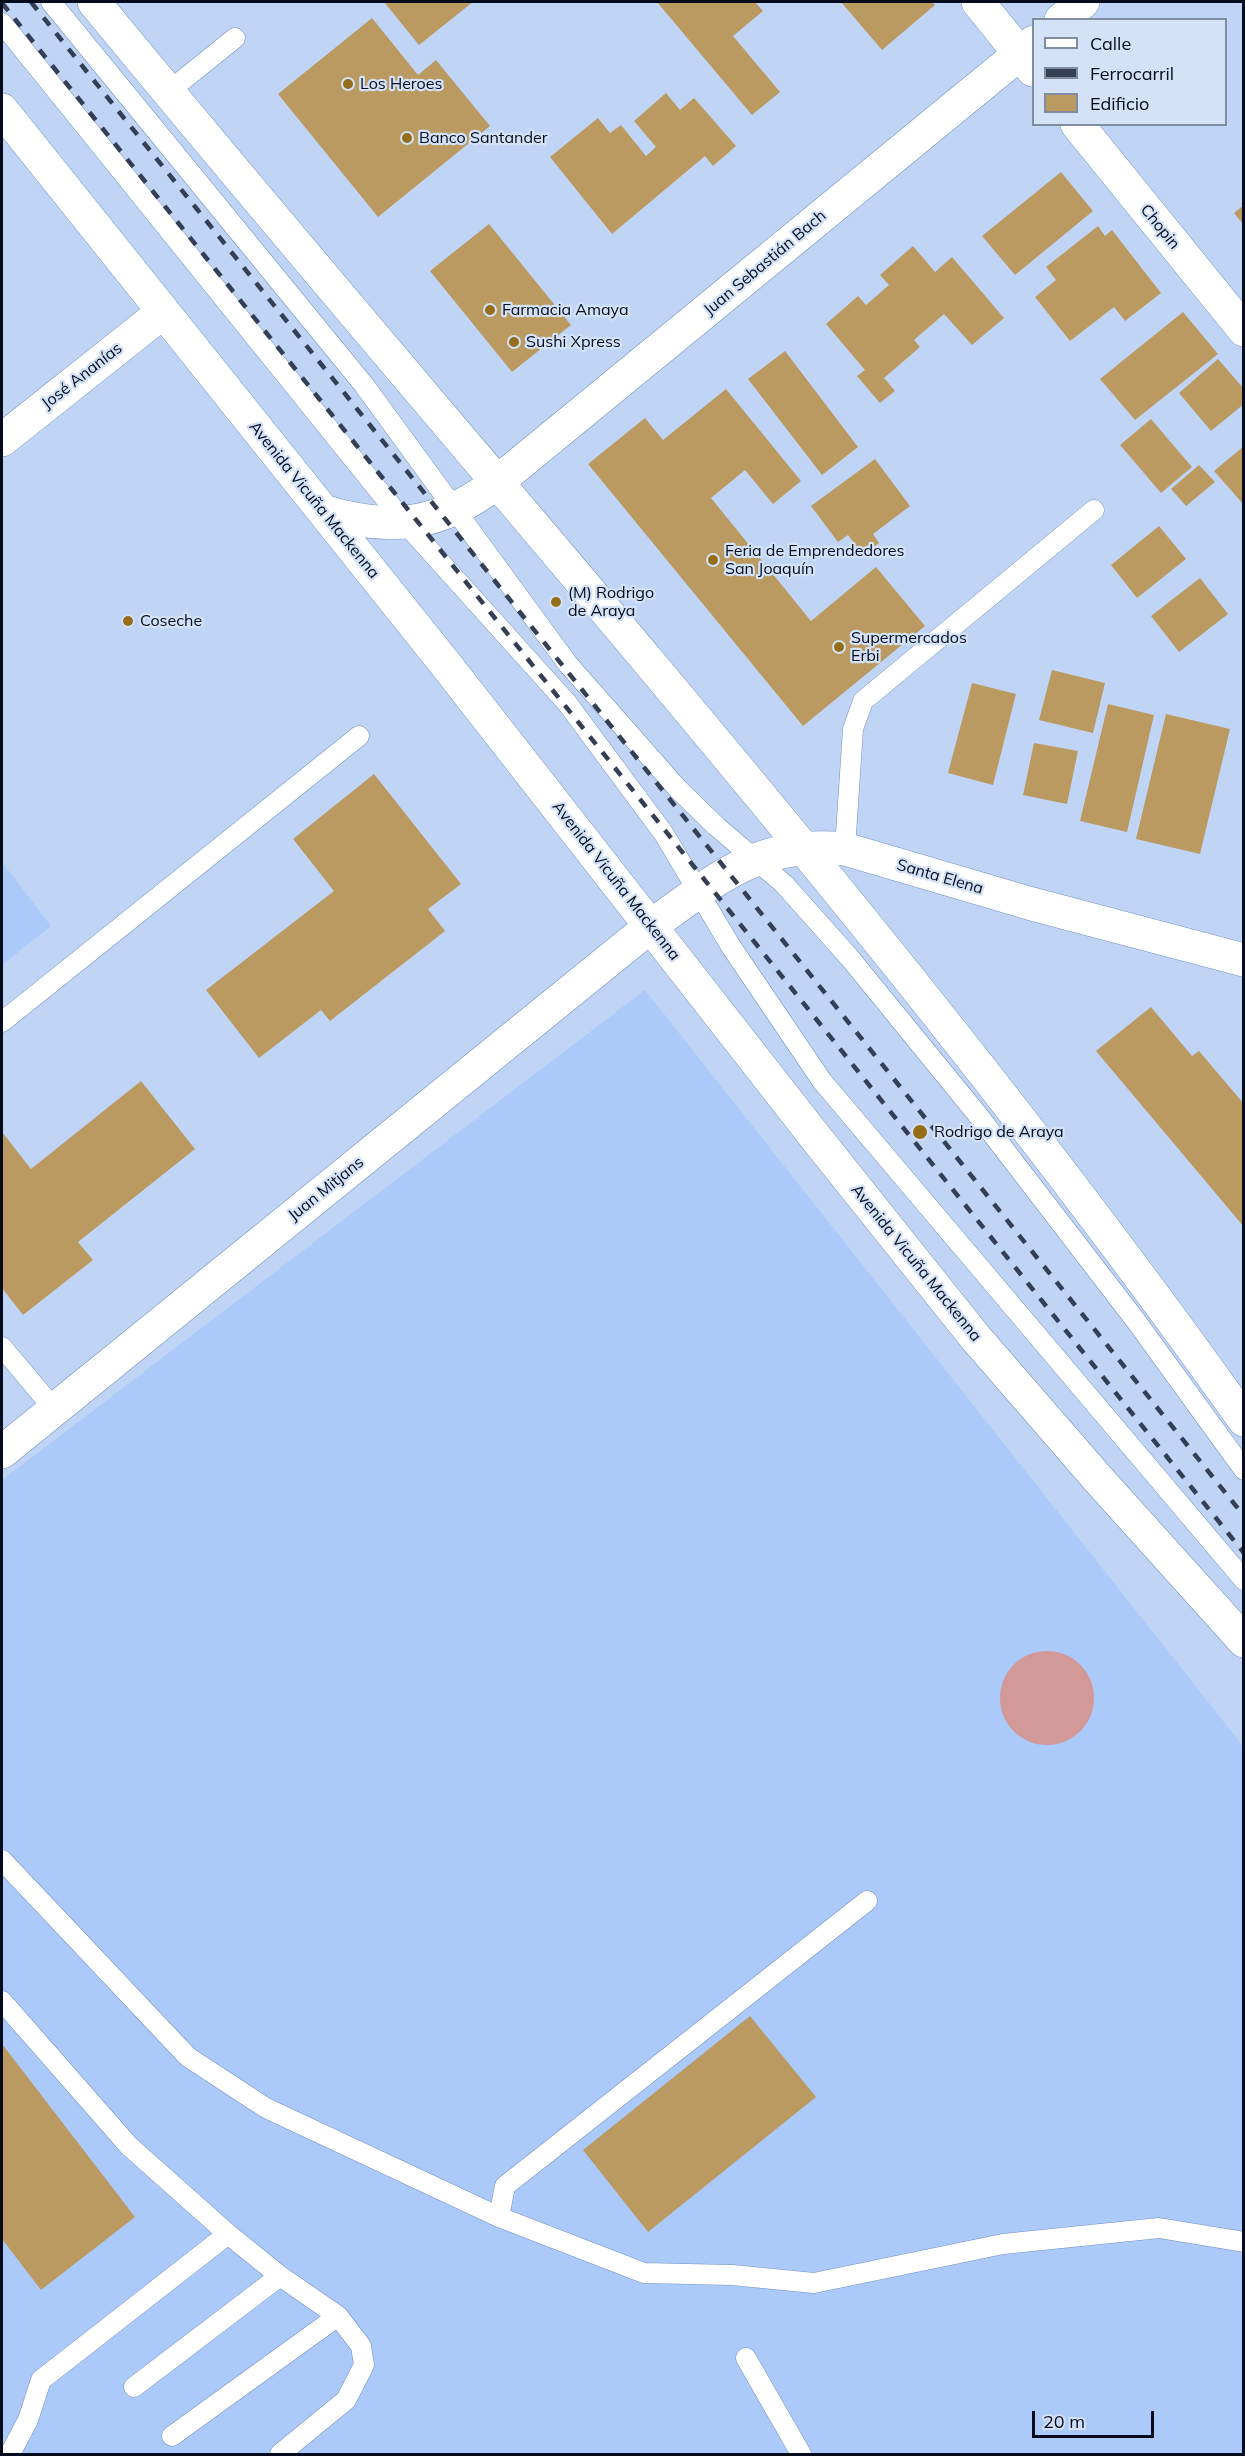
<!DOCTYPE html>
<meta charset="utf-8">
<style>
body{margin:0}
#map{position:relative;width:1245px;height:2456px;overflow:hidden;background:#c0d5f6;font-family:Mulish,sans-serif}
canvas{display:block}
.frame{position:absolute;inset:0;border:3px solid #030b1d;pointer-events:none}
.legend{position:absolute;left:1032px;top:18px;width:195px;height:108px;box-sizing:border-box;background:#d4e2f8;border:2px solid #808ca0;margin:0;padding:8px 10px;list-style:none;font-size:18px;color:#030b1d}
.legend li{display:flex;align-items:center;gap:12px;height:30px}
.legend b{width:30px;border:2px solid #808ca0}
.scale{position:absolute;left:1032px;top:2411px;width:122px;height:27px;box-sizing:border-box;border:3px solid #030b1d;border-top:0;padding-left:8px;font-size:18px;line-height:21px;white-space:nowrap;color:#030b1d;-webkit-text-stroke:4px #d4e2f8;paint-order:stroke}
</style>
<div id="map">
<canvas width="1245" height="2456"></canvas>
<div class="frame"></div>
<ul class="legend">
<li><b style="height:8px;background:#fff"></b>Calle</li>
<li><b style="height:8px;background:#343f55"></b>Ferrocarril</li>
<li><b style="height:16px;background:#bb9a61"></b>Edificio</li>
</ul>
<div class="scale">20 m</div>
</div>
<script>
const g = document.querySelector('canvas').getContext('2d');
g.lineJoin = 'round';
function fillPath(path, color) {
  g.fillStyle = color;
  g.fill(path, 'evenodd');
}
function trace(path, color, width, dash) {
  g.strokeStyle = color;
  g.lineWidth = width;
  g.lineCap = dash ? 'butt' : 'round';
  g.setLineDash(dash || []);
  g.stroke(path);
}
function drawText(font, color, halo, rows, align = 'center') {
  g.font = font + ' Mulish,sans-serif';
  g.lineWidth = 4.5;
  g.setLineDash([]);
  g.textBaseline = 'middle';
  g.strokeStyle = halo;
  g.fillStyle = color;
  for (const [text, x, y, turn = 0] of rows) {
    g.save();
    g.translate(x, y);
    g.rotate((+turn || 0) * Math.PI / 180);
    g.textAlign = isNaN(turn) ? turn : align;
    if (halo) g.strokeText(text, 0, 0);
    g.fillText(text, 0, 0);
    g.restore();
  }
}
fillPath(new Path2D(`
 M 2,862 L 51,926 L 2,965 Z
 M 645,990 L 1243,1746 L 1243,2454 L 2,2454 L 2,1480 Z`), '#abc9f9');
fillPath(new Path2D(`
 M1000 1698a47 47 0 1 1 94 0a47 47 0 1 1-94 0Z`), '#d29998');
fillPath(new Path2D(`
 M 384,2 L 473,2 L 419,45 Z
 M 657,2 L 755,2 L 763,11 L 733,36 L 780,92 L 752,115 Z
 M 841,2 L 932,2 L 935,5 L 882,50 Z
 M 372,18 L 418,75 L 436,60 L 490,126 L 378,217 L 278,94 Z
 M 666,93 L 680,110 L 694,98 L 736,146 L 713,166 L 705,156 L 612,234 L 550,157 L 598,118 L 610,133 L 621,125 L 646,156 L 656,147 L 634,121 Z
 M 1061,172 L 1093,211 L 1015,275 L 982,236 Z
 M 1244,205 L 1244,225 L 1234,213 Z
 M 489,224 L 571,325 L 512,372 L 430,271 Z
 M 1098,226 L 1105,236 L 1112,230 L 1161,293 L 1125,321 L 1114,307 L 1070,341 L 1035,297 L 1056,280 L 1046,267 Z
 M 913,246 L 935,272 L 952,257 L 1004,318 L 972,345 L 944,314 L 914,340 L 920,347 L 884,378 L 895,391 L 880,403 L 857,376 L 865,370 L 826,324 L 858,296 L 866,305 L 889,285 L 880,275 Z
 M 1183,312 L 1218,354 L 1135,420 L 1100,379 Z
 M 785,351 L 858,447 L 822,475 L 748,379 Z
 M 1218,359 L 1244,389 L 1244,404 L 1211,431 L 1179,393 Z
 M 726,389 L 801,481 L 773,504 L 745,470 L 711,498 L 811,621 L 876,567 L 925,626 L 803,726 L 588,464 L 645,418 L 663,440 Z
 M 1151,419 L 1192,467 L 1161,493 L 1120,445 Z
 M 1244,446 L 1244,505 L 1214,471 Z
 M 875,459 L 910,506 L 873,534 L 879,543 L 863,555 L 848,535 L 838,542 L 811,506 Z
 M 1199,465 L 1215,482 L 1186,506 L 1171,489 Z
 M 1159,526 L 1186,559 L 1137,598 L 1111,565 Z
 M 1200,578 L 1228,614 L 1179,652 L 1151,616 Z
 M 1052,670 L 1105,683 L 1093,733 L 1039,720 Z
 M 972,683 L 1016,694 L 993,785 L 948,773 Z
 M 1108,704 L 1154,715 L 1127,832 L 1080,821 Z
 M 1166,714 L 1230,729 L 1200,854 L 1136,839 Z
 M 1034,743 L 1078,751 L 1067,804 L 1023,795 Z
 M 374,774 L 461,884 L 428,909 L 445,931 L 330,1021 L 321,1010 L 259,1058 L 206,990 L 334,891 L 293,839 Z
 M 1151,1007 L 1192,1056 L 1199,1051 L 1244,1104 L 1244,1227 L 1096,1051 Z
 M 141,1081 L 195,1149 L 78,1242 L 93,1260 L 23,1315 L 2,1288 L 2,1132 L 31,1169 Z
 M 750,2016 L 816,2097 L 648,2232 L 583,2150 Z
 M 2,2044 L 135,2217 L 41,2290 L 2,2239 Z`), '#bb9a61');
const lane = new Path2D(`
 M 51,2 L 364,385 L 567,663 L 678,789 L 716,826 L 784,884 L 849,957 L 977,1114 L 1136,1321 L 1244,1470
 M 2,23 L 405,523 L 567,703 L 664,834 L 730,945 L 822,1081 L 1244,1580
 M 168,92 L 235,38
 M 845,849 L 853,729 L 863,701 L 1094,510
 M 2,1022 L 359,736
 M 2,1347 L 54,1409
 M 2,1860 L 188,2057 L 266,2108 L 499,2217 L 505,2186 L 867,1901
 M 2,2001 L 129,2146 L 228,2234 L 280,2276 L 338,2316 L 361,2346 L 364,2365 L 346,2400 L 280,2454
 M 499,2217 L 644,2273 L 732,2275 L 814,2283 L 1003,2244 L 1159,2228 L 1244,2242
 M 746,2358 L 801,2454
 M 134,2387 L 280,2276
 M 172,2436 L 338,2316
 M 10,2454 L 28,2420 L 41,2380 L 228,2234`);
const street = new Path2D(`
 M 978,2 L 1033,70
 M 1061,20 L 1083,2
 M 1077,124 L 1244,330
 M 2,440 L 163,312
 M 496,483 L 1034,42
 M 2,1452 L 651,926`);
const secondary = new Path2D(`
 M 651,926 C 716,879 760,840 845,849 L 1032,904 L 1244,960`);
const primary = new Path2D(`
 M 94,2 C 480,472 891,923 1244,1420
 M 2,110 L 447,666 L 816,1138 L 975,1337 L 1099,1480 L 1244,1641
 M 323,511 C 389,532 441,526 496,483`);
trace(lane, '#7190c3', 21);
trace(street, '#7190c3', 34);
trace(secondary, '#7190c3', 34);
trace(primary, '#7190c3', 34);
trace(lane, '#fff', 20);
trace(street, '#fff', 33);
trace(secondary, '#fff', 33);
trace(primary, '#fff', 33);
trace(new Path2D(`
 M 31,2 L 1244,1516
 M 2,3 L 1244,1553`), '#343f55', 4.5, [10, 10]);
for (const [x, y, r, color] of [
 [348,84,6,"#966d18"],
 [407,138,6,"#966d18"],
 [490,310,6,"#966d18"],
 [514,342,6,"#966d18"],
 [713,560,6,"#966d18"],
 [556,602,6,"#966d18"],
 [128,621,6,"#966d18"],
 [839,647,6,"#966d18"],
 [920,1132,8,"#966d18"]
]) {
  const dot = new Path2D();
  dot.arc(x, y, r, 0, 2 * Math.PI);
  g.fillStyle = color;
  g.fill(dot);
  trace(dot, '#d4e2f8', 2);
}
drawText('16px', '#030b1d', '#d4e2f8', [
 ["Los Heroes",360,84],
 ["Banco Santander",419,138],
 ["Farmacia Amaya",502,310],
 ["Sushi Xpress",526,342],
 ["Feria de Emprendedores",725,551],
 ["San Joaquín",725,569],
 ["(M) Rodrigo",568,593],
 ["de Araya",568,611],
 ["Coseche",140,621],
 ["Supermercados",851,638],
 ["Erbi",851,656],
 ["Rodrigo de Araya",934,1132]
], 'left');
drawText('16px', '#030b1d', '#d4e2f8', [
 ["Chopin",1160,227,51],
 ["Juan Sebastián Bach",765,263,-40],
 ["José Ananías",82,376,-38],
 ["Avenida Vicuña Mackenna",314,500,51],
 ["Santa Elena",940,877,16],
 ["Avenida Vicuña Mackenna",616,881,52],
 ["Juan Mitjans",326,1189,-39],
 ["Avenida Vicuña Mackenna",916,1263,51]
]);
</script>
